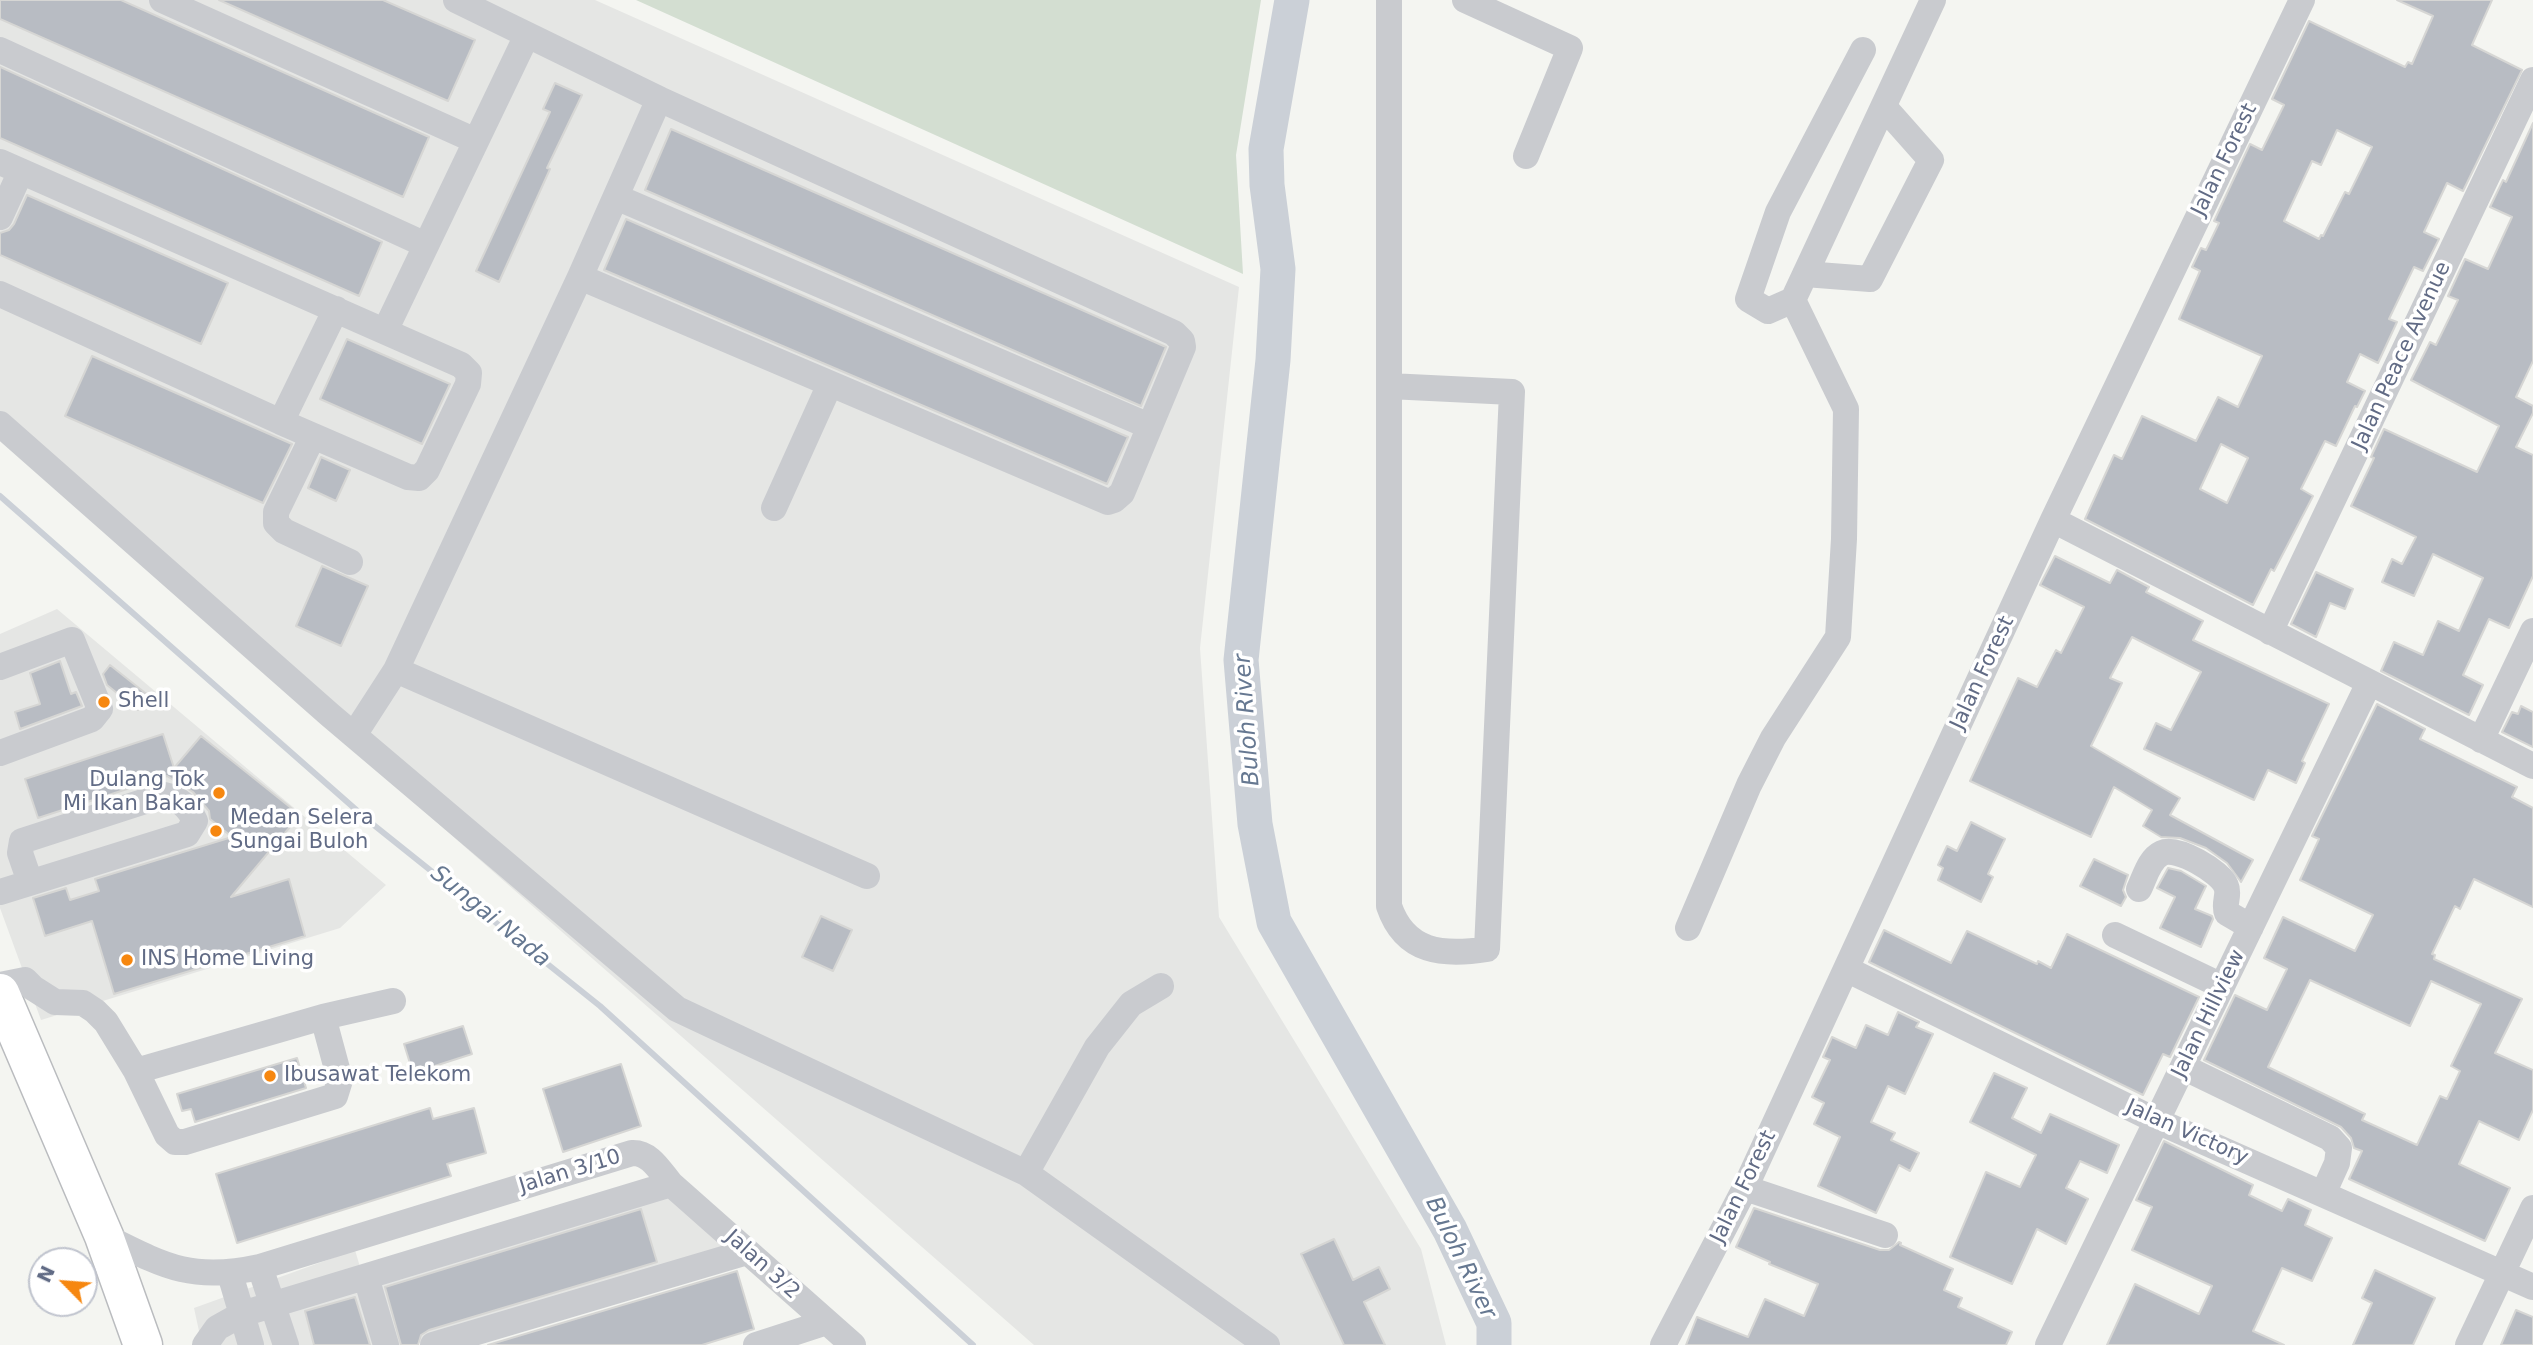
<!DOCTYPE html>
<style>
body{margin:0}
#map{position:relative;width:2533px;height:1345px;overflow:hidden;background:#f4f5f1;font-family:"DejaVu Sans",sans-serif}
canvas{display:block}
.north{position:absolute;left:28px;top:1247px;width:70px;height:70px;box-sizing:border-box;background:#fff;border:2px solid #c0c4ce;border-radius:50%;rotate:295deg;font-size:19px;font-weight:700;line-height:28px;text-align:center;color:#616b85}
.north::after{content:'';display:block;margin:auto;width:24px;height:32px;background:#f68710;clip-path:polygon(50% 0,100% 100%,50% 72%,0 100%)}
</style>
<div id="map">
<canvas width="2533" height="1345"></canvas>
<div class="north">N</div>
</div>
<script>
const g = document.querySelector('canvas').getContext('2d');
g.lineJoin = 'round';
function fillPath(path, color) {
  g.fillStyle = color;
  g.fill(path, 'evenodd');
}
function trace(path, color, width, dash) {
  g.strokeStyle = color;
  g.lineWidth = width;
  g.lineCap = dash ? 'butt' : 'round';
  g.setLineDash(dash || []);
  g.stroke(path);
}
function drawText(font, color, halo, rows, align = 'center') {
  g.font = font + ' "DejaVu Sans",sans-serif';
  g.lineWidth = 7;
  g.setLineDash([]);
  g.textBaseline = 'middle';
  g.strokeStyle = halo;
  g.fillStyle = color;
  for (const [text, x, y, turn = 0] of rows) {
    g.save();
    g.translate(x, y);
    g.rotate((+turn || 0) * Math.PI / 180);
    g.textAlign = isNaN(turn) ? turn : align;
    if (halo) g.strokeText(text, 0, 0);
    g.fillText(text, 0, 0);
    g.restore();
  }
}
fillPath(new Path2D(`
 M 0,0 L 595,0 L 1239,287 L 1200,648 L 1219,917 L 1421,1249 L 1446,1345 L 1034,1345 L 0,440 Z
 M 57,609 L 386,885 L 340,928 L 41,1020 L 0,908 L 0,634 Z
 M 668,1192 L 736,1250 L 412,1345 L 393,1345 L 374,1285 Z
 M 355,1250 L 383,1345 L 202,1345 L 194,1308 Z`), '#e5e6e4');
fillPath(new Path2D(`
 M 636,0 L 1261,0 L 1236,155 L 1243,274 Z`), '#d3ded1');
trace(new Path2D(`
 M 0,496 L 370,822 L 600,1006 L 973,1345`), '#cbd0d7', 6);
trace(new Path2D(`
 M 1292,0 L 1266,149 L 1267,185 L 1278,269 L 1273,360 L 1241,660 L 1255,824 L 1274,922 L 1450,1230 L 1494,1323 L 1494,1345`), '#cbd0d7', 35);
const building = new Path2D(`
 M 0,0 L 121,0 L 429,137 L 403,197 L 0,19 Z
 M 219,0 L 383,0 L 475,40 L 448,101 Z
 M 2397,0 L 2492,0 L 2472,45 L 2522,70 L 2463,191 L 2447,183 L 2424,232 L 2439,239 L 2423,271 L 2414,267 L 2389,319 L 2397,322 L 2378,363 L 2360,354 L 2347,382 L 2365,391 L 2357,407 L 2355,406 L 2336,446 L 2325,441 L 2301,489 L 2313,496 L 2274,571 L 2271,569 L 2253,605 L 2085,519 L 2114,455 L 2122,459 L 2142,416 L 2196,441 L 2218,397 L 2238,407 L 2262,356 L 2179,319 L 2200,271 L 2192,267 L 2201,248 L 2206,250 L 2219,223 L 2214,221 L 2250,144 L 2262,150 L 2284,105 L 2272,99 L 2309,21 L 2405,67 L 2408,62 L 2412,64 L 2433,16 ZM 2337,130 L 2372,147 L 2349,194 L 2345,192 L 2323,236 L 2321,235 L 2319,239 L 2284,221 L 2312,161 L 2321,165 ZM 2221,444 L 2248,458 L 2227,503 L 2200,489 Z
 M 0,67 L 382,242 L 359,296 L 0,138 Z
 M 555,83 L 582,95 L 547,168 L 550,169 L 499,282 L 476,271 L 550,112 L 543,109 Z
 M 2533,123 L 2533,361 L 2516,397 L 2533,406 L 2533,413 L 2516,447 L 2533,455 L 2533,576 L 2509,628 L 2489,619 L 2463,675 L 2483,685 L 2469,715 L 2381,671 L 2394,642 L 2423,655 L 2438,621 L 2459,631 L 2483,578 L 2433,554 L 2414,596 L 2382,582 L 2392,559 L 2402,564 L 2416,537 L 2351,506 L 2374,458 L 2371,457 L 2384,429 L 2477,472 L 2499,426 L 2411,380 L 2430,342 L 2436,345 L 2458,300 L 2448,296 L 2465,259 L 2488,269 L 2512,217 L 2490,207 L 2503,180 L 2506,182 Z
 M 671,129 L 1166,347 L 1141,406 L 645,190 Z
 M 27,195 L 228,283 L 201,344 L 0,255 L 0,233 L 9,230 L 14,224 Z
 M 626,219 L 1128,437 L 1107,484 L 604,270 Z
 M 347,339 L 450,384 L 422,444 L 320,399 Z
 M 92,356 L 292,444 L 263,503 L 65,416 Z
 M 321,457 L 350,470 L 336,501 L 308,488 Z
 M 2055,556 L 2110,583 L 2117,570 L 2149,587 L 2146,592 L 2203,621 L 2193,640 L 2329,704 L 2302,761 L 2305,763 L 2296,783 L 2268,770 L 2254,800 L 2144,749 L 2156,723 L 2171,730 L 2201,672 L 2132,637 L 2110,678 L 2122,683 L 2091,746 L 2180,798 L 2170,815 L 2253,860 L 2241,882 L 2227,863 L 2206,848 L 2180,838 L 2161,837 L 2143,826 L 2152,810 L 2114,787 L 2091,837 L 1970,781 L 2018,678 L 2037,687 L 2056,650 L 2061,653 L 2084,607 L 2040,585 Z
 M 322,566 L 368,586 L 341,646 L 296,626 Z
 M 2316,572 L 2353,589 L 2345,609 L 2330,603 L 2316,637 L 2291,624 Z
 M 60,661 L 71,694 L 76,692 L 82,706 L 20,729 L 15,712 L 40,704 L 30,673 Z
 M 110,665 L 149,696 L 138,710 L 107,685 L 103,674 Z
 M 2377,704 L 2425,729 L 2420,739 L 2517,787 L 2512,797 L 2533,808 L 2533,907 L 2474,879 L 2460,909 L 2455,906 L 2432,954 L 2435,955 L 2434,959 L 2522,999 L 2495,1053 L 2533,1070 L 2533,1110 L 2519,1140 L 2479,1121 L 2459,1164 L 2510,1188 L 2485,1241 L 2349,1179 L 2362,1151 L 2354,1148 L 2351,1138 L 2341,1127 L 2204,1060 L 2235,995 L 2267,1010 L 2287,969 L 2264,958 L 2283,917 L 2355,951 L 2373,915 L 2300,880 L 2319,839 L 2312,836 ZM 2310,980 L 2410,1026 L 2431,981 L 2481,1004 L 2451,1066 L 2460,1071 L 2447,1099 L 2440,1096 L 2417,1145 L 2362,1120 L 2365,1114 L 2268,1067 Z
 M 2521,706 L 2533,712 L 2533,747 L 2502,732 L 2512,712 L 2518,714 Z
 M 163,734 L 174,768 L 201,736 L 300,815 L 231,897 L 289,879 L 305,936 L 114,994 L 92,921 L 45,936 L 33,898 L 66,888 L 70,900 L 99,891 L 95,879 L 232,837 L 210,819 L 209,811 L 193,792 L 167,776 L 38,818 L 25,779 Z
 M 1971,822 L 2005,839 L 1988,874 L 1993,877 L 1981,902 L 1938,880 L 1943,868 L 1938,865 L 1947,846 L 1957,851 Z
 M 2094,859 L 2128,875 L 2123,890 L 2126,897 L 2121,906 L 2080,886 Z
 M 2168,868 L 2181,871 L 2206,886 L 2195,909 L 2212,916 L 2213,919 L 2201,947 L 2160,928 L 2175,897 L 2157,888 Z
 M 821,916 L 852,930 L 833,971 L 802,957 Z
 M 1884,930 L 1951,963 L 1967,931 L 2037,964 L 2038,961 L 2051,968 L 2067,934 L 2199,997 L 2170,1057 L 2163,1054 L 2143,1095 L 1869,962 Z
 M 1898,1012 L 1919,1022 L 1916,1027 L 1933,1034 L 1905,1094 L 1888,1086 L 1871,1122 L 1895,1133 L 1891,1140 L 1919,1153 L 1910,1171 L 1899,1165 L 1876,1213 L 1818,1186 L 1840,1137 L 1814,1124 L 1824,1103 L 1812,1097 L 1830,1060 L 1823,1057 L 1832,1037 L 1856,1048 L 1866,1025 L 1888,1035 Z
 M 463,1026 L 472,1054 L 413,1073 L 404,1044 Z
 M 297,1058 L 306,1088 L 195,1122 L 191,1109 L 182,1111 L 177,1094 Z
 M 621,1064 L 641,1126 L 563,1152 L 543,1089 Z
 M 1994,1073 L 2027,1088 L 2012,1118 L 2041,1133 L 2050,1114 L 2119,1145 L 2107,1173 L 2080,1161 L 2066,1188 L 2088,1199 L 2066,1244 L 2037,1229 L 2012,1284 L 1950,1257 L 1986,1172 L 2020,1187 L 2036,1155 L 1970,1122 Z
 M 430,1108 L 433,1119 L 474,1108 L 486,1153 L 447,1164 L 451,1176 L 237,1243 L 216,1174 Z
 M 2164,1141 L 2253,1185 L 2249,1195 L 2282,1211 L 2288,1199 L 2311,1210 L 2305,1225 L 2332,1238 L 2312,1281 L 2282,1268 L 2253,1331 L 2284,1345 L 2107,1345 L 2135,1284 L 2199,1314 L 2212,1286 L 2132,1250 L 2152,1207 L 2136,1200 Z
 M 1754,1208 L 1880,1250 L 1889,1250 L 1899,1242 L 1901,1243 L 1900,1245 L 1953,1269 L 1944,1290 L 1962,1298 L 1958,1307 L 2012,1332 L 2006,1345 L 1686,1345 L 1697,1317 L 1748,1337 L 1765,1299 L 1804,1316 L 1818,1284 L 1769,1264 L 1770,1262 L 1736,1247 Z
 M 641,1209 L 657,1262 L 429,1330 L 421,1335 L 418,1345 L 401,1345 L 385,1287 Z
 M 1334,1239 L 1353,1280 L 1379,1267 L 1390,1289 L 1364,1302 L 1385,1345 L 1344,1345 L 1301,1254 Z
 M 2375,1270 L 2435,1298 L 2413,1345 L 2353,1345 L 2372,1303 L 2362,1298 Z
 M 737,1271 L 754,1329 L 702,1345 L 488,1345 Z
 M 355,1297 L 370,1345 L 314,1345 L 305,1311 Z
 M 2516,1310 L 2533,1317 L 2533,1345 L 2501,1345 Z`);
fillPath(building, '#b8bcc3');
trace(building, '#d6d6d4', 2);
const highway = new Path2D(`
 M 0,993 L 104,1236 L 143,1345`);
trace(highway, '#babcbf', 41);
trace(new Path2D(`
 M 162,0 L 476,141
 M 456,0 L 659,99 L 1174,333 L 1182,341 L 1183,347 L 1122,493 L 1114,500 L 1108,502 L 580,277
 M 1465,0 L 1570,48 L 1526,156
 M 0,50 L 426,245
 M 1863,50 L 1778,212 L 1748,299 L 1768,311 L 1793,300 L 1933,0
 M 0,162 L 461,365 L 469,373 L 468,384 L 427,470 L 419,478 L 408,477 L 281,422
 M 616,197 L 1149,426
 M 0,217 L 21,171
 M 1805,274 L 1870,279 L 1931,160 L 1884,107
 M 0,294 L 281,422 L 336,309
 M 385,331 L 527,35
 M 1389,386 L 1512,392 L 1487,949 C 1443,956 1405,953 1389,906 L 1389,0
 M 0,424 L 330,715 L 677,1009 L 1026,1173 L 1267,1345
 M 313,436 L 276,512 L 276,523 L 284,531 L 350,562
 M 774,508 L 830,384
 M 2053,520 L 2533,766
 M 2270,632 L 2533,80
 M 0,667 L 72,640 L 100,709 L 92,719 L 0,753
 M 396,670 L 867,876
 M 354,735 L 396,670 L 580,277 L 659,99
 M 2481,740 L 2533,631
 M 2139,889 C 2145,877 2149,859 2162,853 C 2177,846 2221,872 2226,886 C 2230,895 2223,904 2227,913 L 2251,927
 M 0,892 L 187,834 L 195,821 C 189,807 178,798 164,795 L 22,841 L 20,853 L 30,882
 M 1688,928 L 1749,785 L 1773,738 L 1838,637 L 1844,539 L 1846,409 L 1793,300
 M 2115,935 L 2222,986
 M 1846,969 L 2157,1121 L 2533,1287
 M 0,985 L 25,980 L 33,988 L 55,1002 L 83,1003 L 95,1011 L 106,1022 L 136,1071 L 323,1017 L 393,1001
 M 2183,1067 L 2330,1138 L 2339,1148 L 2337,1163 L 2323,1194
 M 136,1071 L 167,1135 L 175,1142 L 185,1142 L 335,1096 L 340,1080 L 323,1017
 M 1026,1173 L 1097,1047 L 1131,1004 L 1161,986
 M 1745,1188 L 1885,1235
 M 104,1236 C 164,1266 191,1282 260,1267 L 632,1153 C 650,1152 660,1171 671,1184 L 853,1345
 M 260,1267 L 286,1345
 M 230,1274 L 251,1345
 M 366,1277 L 386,1345
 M 205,1345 L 217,1328 L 242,1314 L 671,1184
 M 433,1345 L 747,1252
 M 756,1345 L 827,1322
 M 1663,1345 L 1745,1188 L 2053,520 L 2302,0
 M 2048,1345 L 2369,683
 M 2468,1345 L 2533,1208`), '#c9cbcf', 26);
trace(highway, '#fff', 38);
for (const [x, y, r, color] of [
 [104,702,7,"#f68710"],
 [219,793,7,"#f68710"],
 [216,831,7,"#f68710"],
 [127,960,7,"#f68710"],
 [270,1076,7,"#f68710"]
]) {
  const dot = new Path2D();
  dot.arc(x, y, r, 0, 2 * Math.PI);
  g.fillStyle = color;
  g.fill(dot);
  trace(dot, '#fff', 2.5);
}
drawText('21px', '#616b85', '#fff', [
 ["Jalan Forest",2225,160,-64],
 ["Jalan Peace Avenue",2402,356,-65],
 ["Jalan Forest",1983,673,-65],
 ["Jalan Hillview",2209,1014,-64],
 ["Jalan Victory",2187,1133,24],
 ["Jalan 3/10",570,1172,-17],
 ["Jalan Forest",1744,1187,-64],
 ["Jalan 3/2",762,1265,42]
]);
drawText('21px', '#616b85', '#fff', [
 ["Shell",118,702],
 ["Dulang Tok",205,781,"right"],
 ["Mi Ikan Bakar",205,805,"right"],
 ["Medan Selera",230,819],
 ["Sungai Buloh",230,843],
 ["INS Home Living",141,960],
 ["Ibusawat Telekom",284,1076]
], 'left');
drawText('italic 23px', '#667891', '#fff', [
 ["Buloh River",1248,720,-94],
 ["Sungai Nada",490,917,39],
 ["Buloh River",1460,1258,64]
]);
</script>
